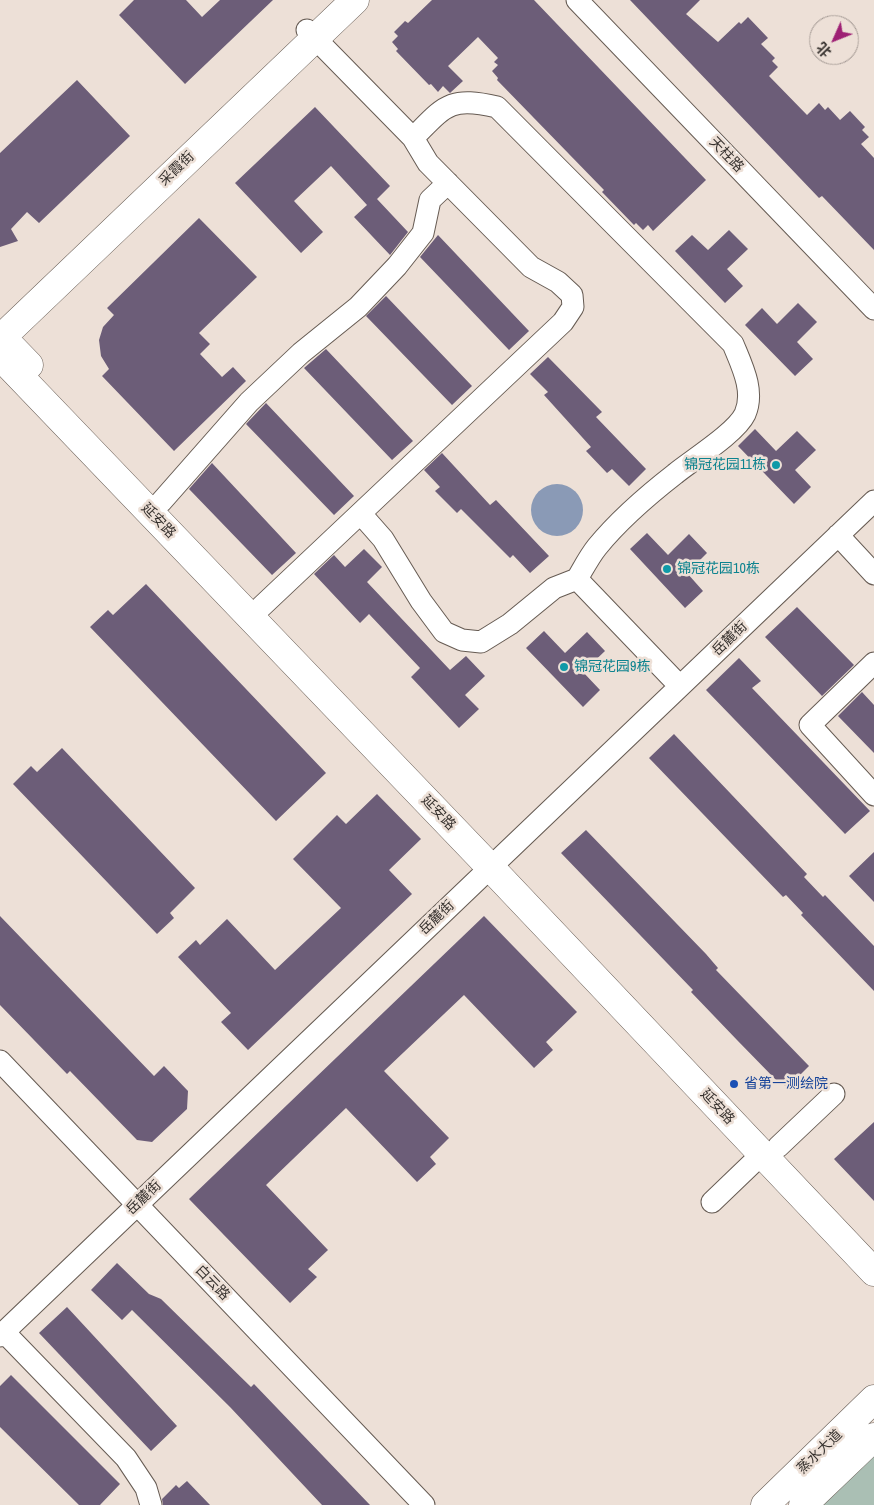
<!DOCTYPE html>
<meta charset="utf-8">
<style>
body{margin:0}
#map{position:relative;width:874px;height:1505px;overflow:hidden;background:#ede0d7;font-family:"Archivo Narrow","Noto Sans SC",sans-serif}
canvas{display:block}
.north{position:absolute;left:809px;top:15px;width:50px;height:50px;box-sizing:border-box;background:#ede0d7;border:1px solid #a49a94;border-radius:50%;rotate:226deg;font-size:14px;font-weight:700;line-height:20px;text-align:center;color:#37322f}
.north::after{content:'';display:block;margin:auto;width:18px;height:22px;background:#9e2074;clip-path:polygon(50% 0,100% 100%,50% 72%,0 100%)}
</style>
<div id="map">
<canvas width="874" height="1505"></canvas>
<div class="north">北</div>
</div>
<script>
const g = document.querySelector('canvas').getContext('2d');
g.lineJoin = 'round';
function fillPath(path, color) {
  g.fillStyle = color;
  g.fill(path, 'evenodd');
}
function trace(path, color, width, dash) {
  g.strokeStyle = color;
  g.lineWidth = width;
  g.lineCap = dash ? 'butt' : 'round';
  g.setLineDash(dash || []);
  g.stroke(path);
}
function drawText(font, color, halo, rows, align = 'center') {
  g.font = font + ' "Archivo Narrow","Noto Sans SC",sans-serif';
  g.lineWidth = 5;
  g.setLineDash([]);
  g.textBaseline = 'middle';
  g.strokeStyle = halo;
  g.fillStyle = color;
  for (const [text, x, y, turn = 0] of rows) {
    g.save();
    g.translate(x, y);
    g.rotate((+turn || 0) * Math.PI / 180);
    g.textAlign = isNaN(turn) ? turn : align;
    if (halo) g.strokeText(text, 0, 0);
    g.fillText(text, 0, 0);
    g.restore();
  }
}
fillPath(new Path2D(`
 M 874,1455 L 874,1505 L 822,1505 Z`), '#aabfb4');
fillPath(new Path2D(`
 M531 510a26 26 0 1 1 52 0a26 26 0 1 1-52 0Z`), '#8a9ab6');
fillPath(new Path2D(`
 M 134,0 L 186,0 L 202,17 L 220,0 L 273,0 L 185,84 L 119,15 Z
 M 432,0 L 534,0 L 706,180 L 653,231 L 648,225 L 643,230 L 636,223 L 634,225 L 602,192 L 604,190 L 497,80 L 498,78 L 492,71 L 498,65 L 494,62 L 498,58 L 478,37 L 448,66 L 463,81 L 450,93 L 443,86 L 438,92 L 431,84 L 429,85 L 396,51 L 398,49 L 392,42 L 398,36 L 394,32 L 405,21 L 408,23 Z
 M 630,0 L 700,0 L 686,14 L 718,42 L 739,22 L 741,24 L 748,17 L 768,38 L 761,44 L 775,58 L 772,61 L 778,67 L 769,76 L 807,115 L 819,103 L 825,110 L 828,107 L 840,120 L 850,111 L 865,127 L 862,130 L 869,137 L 861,144 L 874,158 L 874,250 L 822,196 L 819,198 Z
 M 77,80 L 130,136 L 39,223 L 27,212 L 11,229 L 18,241 L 0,247 L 0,153 Z
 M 315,107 L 390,186 L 377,199 L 408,232 L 390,255 L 354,217 L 367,205 L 331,166 L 294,201 L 323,232 L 301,253 L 235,183 Z
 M 199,218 L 257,277 L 199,333 L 210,344 L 200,354 L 222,377 L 233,367 L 246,381 L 174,451 L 102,376 L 109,369 L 101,356 L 99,340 L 103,327 L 114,315 L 107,308 Z
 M 729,230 L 748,249 L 727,269 L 743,286 L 725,303 L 675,251 L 692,235 L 708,250 Z
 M 438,235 L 529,331 L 509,350 L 420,257 Z
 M 386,296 L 472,386 L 452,405 L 366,316 Z
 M 798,303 L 817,322 L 797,342 L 813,359 L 795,376 L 745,325 L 762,308 L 777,324 Z
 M 326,349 L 413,441 L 392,460 L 304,368 Z
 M 548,357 L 602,412 L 596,417 L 646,469 L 629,486 L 612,469 L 607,473 L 586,451 L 591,447 L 544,395 L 548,392 L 530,374 Z
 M 266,403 L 354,496 L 334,515 L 246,424 Z
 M 755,429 L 776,451 L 797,431 L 816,450 L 795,470 L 811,487 L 794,504 L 738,446 Z
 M 442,453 L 490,505 L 496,500 L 549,556 L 530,573 L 513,555 L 510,558 L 461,509 L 457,513 L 435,491 L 440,487 L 424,470 Z
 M 212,463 L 296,553 L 272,575 L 189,489 Z
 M 647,533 L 668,555 L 689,534 L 707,553 L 687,573 L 703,591 L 685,608 L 630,549 Z
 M 364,549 L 382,567 L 367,582 L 450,670 L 466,656 L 485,676 L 465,695 L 479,709 L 459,728 L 411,677 L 420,668 L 369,614 L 360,623 L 314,574 L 334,555 L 345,567 Z
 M 146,584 L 326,773 L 276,821 L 90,627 L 108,610 L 113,615 Z
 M 797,607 L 854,665 L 822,696 L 765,637 Z
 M 544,631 L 565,653 L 587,632 L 605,651 L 583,672 L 600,690 L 583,707 L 526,648 Z
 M 739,658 L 761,681 L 752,688 L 870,811 L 845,834 L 706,690 Z
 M 862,692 L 874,705 L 874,753 L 838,716 Z
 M 674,734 L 807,874 L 804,877 L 823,897 L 825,895 L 874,946 L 874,991 L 801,915 L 803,913 L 786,895 L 783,897 L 649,758 Z
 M 62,748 L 195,888 L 170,913 L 174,918 L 157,934 L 13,784 L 31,766 L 37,772 Z
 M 377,794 L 421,839 L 389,870 L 412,894 L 248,1050 L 221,1022 L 231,1013 L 178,957 L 196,940 L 200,945 L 227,919 L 275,970 L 341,908 L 293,859 L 337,815 L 346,824 Z
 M 586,830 L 706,954 L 718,968 L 716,970 L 809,1066 L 787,1088 L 780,1080 L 778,1082 L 737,1040 L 691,992 L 693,990 L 561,853 Z
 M 874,852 L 874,902 L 849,876 Z
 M 0,916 L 154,1076 L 164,1066 L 188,1091 L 187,1109 L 152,1142 L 137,1140 L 70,1071 L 67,1074 L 0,1005 Z
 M 484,916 L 577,1012 L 546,1042 L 553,1050 L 534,1068 L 464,995 L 384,1071 L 449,1138 L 430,1157 L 436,1164 L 417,1182 L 346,1108 L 266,1185 L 328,1250 L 308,1269 L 317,1277 L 290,1303 L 189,1199 Z
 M 874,1122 L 874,1201 L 834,1159 Z
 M 117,1263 L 149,1294 L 161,1299 L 251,1387 L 254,1384 L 370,1505 L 322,1505 L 230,1407 L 132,1310 L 122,1320 L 91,1290 Z
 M 67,1307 L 177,1426 L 151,1451 L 39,1333 Z
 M 11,1375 L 120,1484 L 100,1505 L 79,1505 L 0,1427 L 0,1386 Z
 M 187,1481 L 210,1505 L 163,1505 L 162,1499 L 176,1485 L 179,1488 Z`), '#6c5d78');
const minor = new Path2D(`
 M 577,0 L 874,309
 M 307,30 L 413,138
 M 161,502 L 249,402 L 301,353 L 358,307 L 397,266 L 423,233 L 430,200 L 448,183
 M 361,514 L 383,539 L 421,601 L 444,632 L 462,640 L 481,642 L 510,624 L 554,588 L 577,579 L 673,679
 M 838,535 L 874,574
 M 261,607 L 563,322 L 573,307 L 572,295 L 558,282 L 531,267 L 428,163 L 413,138 C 445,106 449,96 497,107 L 733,344 C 742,366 755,391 745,414 C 736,433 692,460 675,474 C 648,495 619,520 597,547 C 589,557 583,569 577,579
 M 874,663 L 810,725 L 874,795
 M 0,1061 L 424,1505
 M 778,1147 L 834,1094
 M 712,1202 L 762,1154
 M 4,1332 L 126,1458 L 146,1488 L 151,1505
 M 0,1336 L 874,501`);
const major = new Path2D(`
 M 0,335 L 29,365
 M 0,339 L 355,0
 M 0,356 L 490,867 L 874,1272
 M 765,1505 L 874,1399
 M 803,1505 L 874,1437`);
trace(minor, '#665b53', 23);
trace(major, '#665b53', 29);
trace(minor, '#fff', 21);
trace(major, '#fff', 28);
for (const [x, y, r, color] of [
 [776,465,5,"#0f9aa8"],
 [667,569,5,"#0f9aa8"],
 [564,667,5,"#0f9aa8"],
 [734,1084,5,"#1a4fb4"]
]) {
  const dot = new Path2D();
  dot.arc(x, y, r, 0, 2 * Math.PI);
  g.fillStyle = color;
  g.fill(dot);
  trace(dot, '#ede0d7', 2);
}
drawText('14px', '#37322f', '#ede0d7', [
 ["天柱路",726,155,46],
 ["采霞街",177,169,-44],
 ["延安路",158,521,46],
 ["岳麓街",730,639,-44],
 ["延安路",438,813,46],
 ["岳麓街",437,918,-44],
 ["延安路",717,1107,47],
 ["岳麓街",144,1198,-44],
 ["白云路",212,1283,46],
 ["蒸水大道",820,1452,-44]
]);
drawText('14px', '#0d838f', '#ede0d7', [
 ["锦冠花园11栋",766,465,"right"],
 ["锦冠花园10栋",677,569],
 ["锦冠花园9栋",574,667]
], 'left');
drawText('14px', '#164399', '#ede0d7', [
 ["省第一测绘院",744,1084]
], 'left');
</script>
